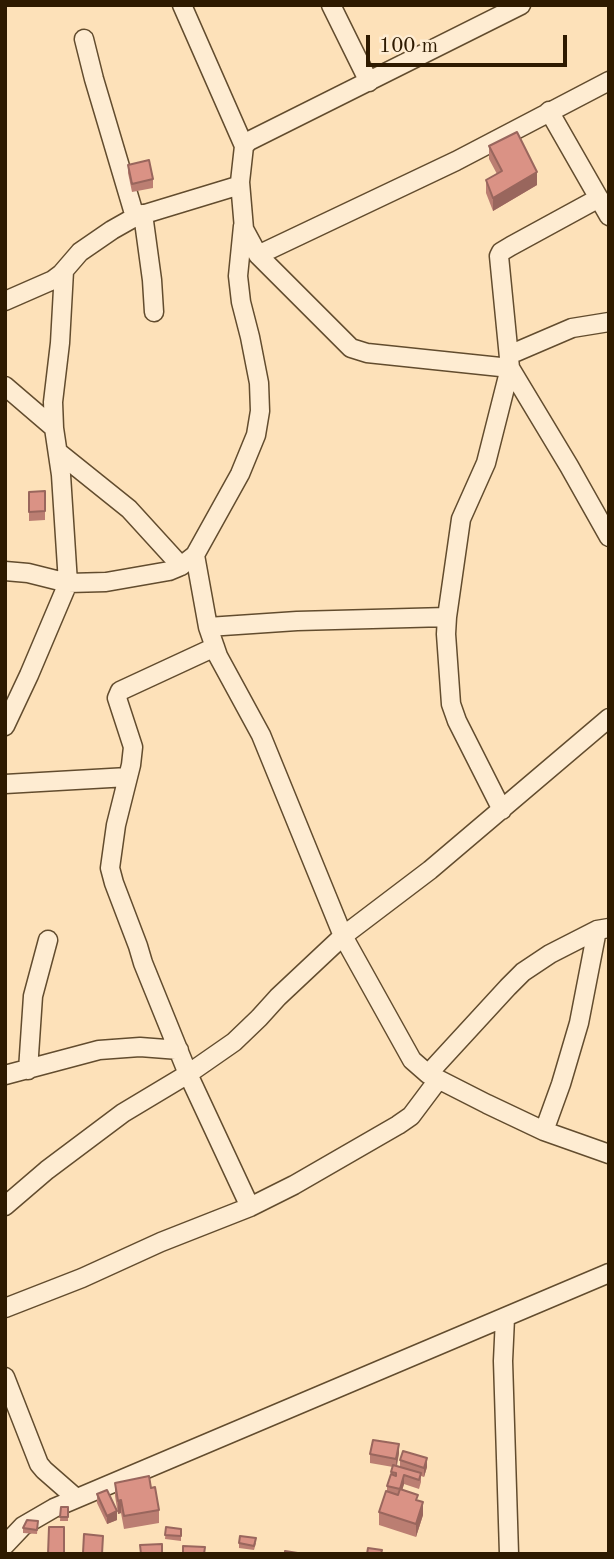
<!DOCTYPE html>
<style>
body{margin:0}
#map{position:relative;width:614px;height:1559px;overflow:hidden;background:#fde1b9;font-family:"Old Standard TT",serif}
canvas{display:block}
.frame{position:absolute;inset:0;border:7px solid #2e1a00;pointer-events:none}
.scale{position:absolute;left:366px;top:35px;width:201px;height:32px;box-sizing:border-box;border:4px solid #2e1a00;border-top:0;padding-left:9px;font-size:21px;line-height:24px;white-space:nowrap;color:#2e1a00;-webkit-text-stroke:5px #feecd2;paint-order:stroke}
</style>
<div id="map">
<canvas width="614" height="1559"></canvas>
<div class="frame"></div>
<div class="scale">100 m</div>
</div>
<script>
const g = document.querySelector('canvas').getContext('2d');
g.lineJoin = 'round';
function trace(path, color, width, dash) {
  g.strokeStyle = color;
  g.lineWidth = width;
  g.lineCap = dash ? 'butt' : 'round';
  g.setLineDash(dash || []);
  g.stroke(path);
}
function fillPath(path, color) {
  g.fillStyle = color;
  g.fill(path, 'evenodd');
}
const minor = new Path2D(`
 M 182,5 L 244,146
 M 331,5 L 369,82
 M 84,39 L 94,79 L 135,217
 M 549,111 L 609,216
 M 240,182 L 244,229 L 258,255 L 351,348 L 367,353 L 510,368 L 569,466 L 609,537
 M 143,214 L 152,280 L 154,312
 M 258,255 L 456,161 L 609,81
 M 5,301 L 53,280 L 61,274 L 80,252 L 112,230 L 135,217 L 237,186 L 240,182 L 244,146 L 249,141 L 521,5
 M 509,355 L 572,328 L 609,322
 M 5,386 L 54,428
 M 58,452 L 129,509 L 181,566
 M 195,555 L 208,627 L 218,656 L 261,735 L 343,936 L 412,1060 L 428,1074 L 487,1104 L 544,1131 L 609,1154
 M 5,571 L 28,573 L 68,583 L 106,582 L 169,571 L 181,566 L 195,555 L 240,474 L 256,435 L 260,411 L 259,383 L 250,337 L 241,302 L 238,276 L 243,226
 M 208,627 L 297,621 L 447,617
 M 215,647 L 120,691 L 117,698 L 133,747 L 131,765 L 116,825 L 110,868 L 114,883 L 138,946 L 143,963 L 188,1074 L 250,1207
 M 5,726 L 29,675 L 68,583 L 61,475 L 54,428 L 53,402 L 60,343 L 64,271
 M 5,784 L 128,777
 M 502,810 L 457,721 L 451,704 L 446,634 L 447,617 L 461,519 L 486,463 L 510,368 L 499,256 L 501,252 L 511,246 L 599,198
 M 28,1070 L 33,996 L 48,940
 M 428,1074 L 508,987 L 523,972 L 550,954 L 597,930 L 609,928
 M 5,1075 L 99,1050 L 140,1047 L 179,1050
 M 544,1131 L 561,1084 L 579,1023 L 597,930
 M 5,1206 L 47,1170 L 123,1113 L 188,1074 L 234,1042 L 259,1018 L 278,997 L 343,936 L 430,870 L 609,718
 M 5,1308 L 82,1278 L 161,1242 L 250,1207 L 294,1185 L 398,1125 L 411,1116 L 438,1080
 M 505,1318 L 503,1361 L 509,1554
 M 5,1377 L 39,1464 L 44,1470 L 76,1498
 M 5,1545 L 23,1526 L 54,1508 L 609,1273`);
trace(minor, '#624c2e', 21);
trace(minor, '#feecd2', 18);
fillPath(new Path2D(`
 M 489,146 L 537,185 L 493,211 L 486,193 L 486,180 L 497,174 L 489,159 Z
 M 128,165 L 153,179 L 153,188 L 132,192 L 128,173 Z
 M 45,491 L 45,520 L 29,521 L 29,492 Z
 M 399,1453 L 397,1466 L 400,1467 L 400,1460 L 427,1467 L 424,1477 L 421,1476 L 421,1482 L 419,1489 L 404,1484 L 402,1490 L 418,1501 L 423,1515 L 416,1537 L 379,1525 L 379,1512 L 387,1491 L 387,1486 L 393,1467 L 370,1463 L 370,1454 Z
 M 115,1483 L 151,1488 L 159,1510 L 159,1523 L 124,1529 L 121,1513 L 118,1514 L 115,1496 Z
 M 97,1494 L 117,1520 L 107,1524 L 97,1503 Z
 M 61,1507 L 68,1507 L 68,1521 L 60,1521 Z
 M 38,1521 L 37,1534 L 23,1533 L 23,1528 Z
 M 166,1527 L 181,1533 L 181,1541 L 165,1539 Z
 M 239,1543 L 256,1543 L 254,1550 L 239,1548 Z`), '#bb7e72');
fillPath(new Path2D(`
 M 537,172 L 537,185 L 493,211 L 493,198 Z
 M 399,1444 L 399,1453 L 396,1468 L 396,1459 Z
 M 427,1458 L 427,1467 L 424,1477 L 424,1468 Z
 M 404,1475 L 404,1484 L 400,1498 L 400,1489 Z
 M 121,1500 L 121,1513 L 118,1514 L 118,1501 Z
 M 423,1502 L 423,1515 L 416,1537 L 416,1524 Z
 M 117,1511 L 117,1520 L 107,1524 L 107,1516 Z`), '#99665d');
const building = new Path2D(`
 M 517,132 L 537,172 L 493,198 L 486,180 L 502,171 L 489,146 Z
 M 149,160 L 153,179 L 132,184 L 128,165 Z
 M 45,491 L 45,511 L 29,512 L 29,492 Z
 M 373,1440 L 399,1444 L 396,1459 L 370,1454 Z
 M 403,1451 L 427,1458 L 424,1468 L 400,1460 Z
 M 393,1465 L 421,1473 L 419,1480 L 404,1475 L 400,1489 L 387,1486 L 391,1474 L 396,1476 L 396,1473 L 391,1472 Z
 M 149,1476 L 151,1488 L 155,1487 L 159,1510 L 124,1516 L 121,1500 L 118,1501 L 115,1483 Z
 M 400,1489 L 418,1495 L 416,1500 L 423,1502 L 416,1524 L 379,1512 L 386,1491 L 398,1495 Z
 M 107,1490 L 117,1511 L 107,1516 L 97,1494 Z
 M 61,1507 L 68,1507 L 68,1517 L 60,1517 Z
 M 27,1520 L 38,1521 L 37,1530 L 23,1528 Z
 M 49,1527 L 64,1527 L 64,1554 L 48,1554 Z
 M 166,1527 L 181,1529 L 181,1536 L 165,1535 Z
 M 84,1534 L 103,1536 L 102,1554 L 83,1553 Z
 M 240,1536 L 256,1538 L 254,1546 L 239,1543 Z
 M 162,1544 L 162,1554 L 141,1554 L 140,1545 Z
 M 183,1546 L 205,1547 L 204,1554 L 183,1554 Z
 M 368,1548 L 382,1550 L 381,1554 L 367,1554 Z
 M 285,1551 L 304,1554 L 285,1554 Z`);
fillPath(building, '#da9285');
trace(building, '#99665d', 2);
</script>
